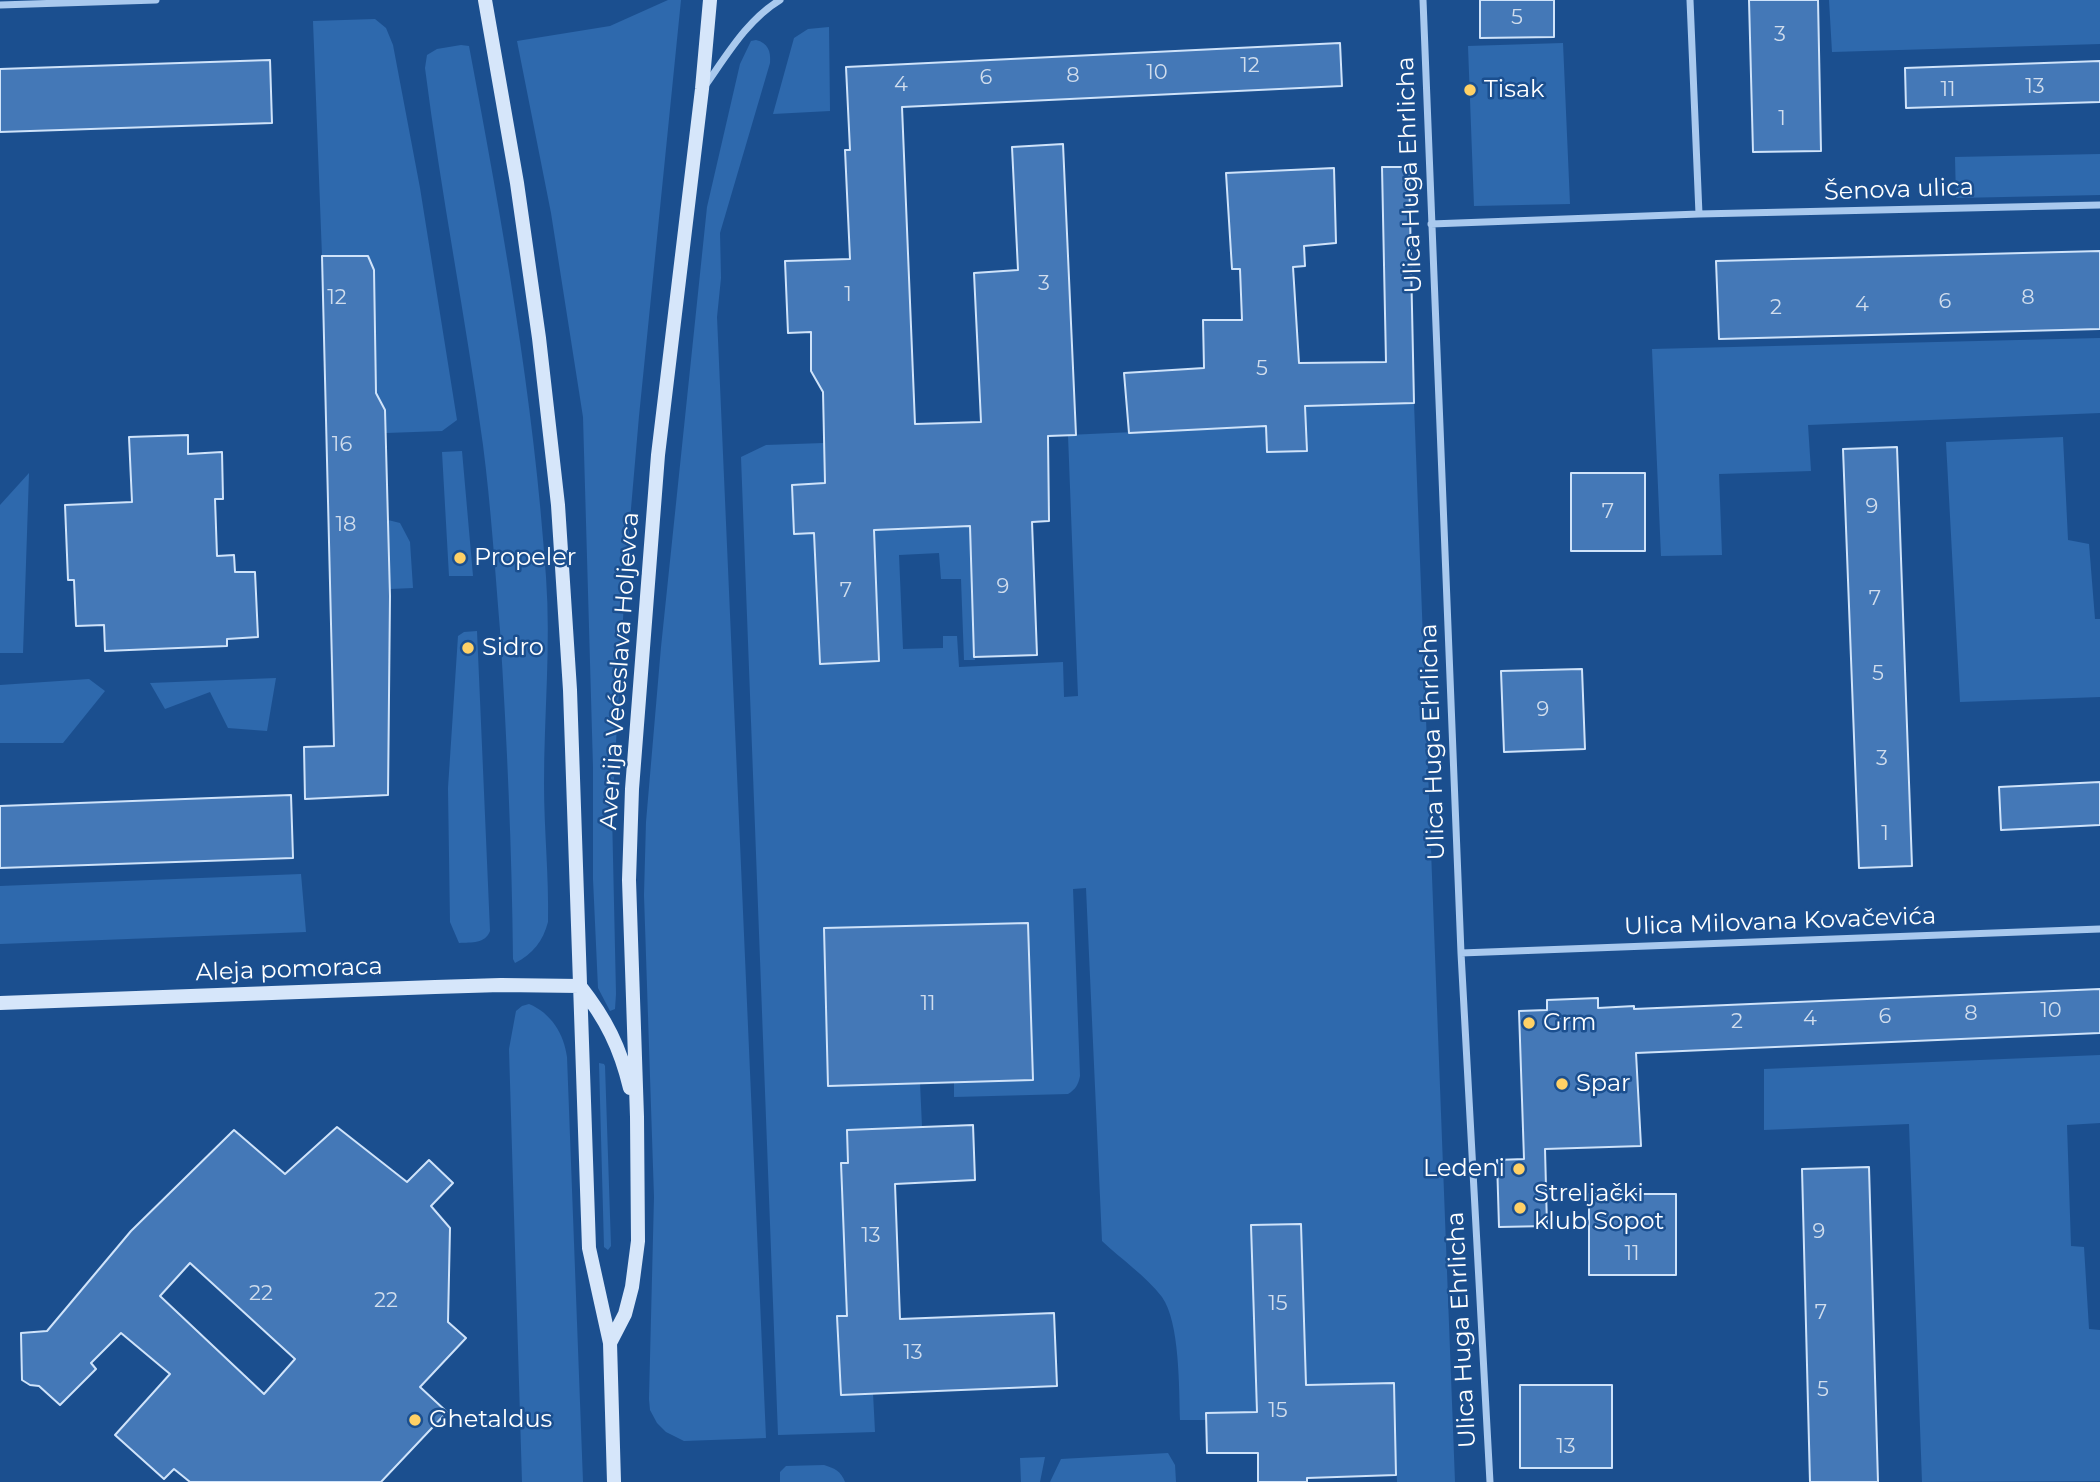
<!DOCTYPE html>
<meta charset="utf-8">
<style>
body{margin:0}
canvas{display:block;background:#1b4f8f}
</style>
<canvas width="2100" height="1482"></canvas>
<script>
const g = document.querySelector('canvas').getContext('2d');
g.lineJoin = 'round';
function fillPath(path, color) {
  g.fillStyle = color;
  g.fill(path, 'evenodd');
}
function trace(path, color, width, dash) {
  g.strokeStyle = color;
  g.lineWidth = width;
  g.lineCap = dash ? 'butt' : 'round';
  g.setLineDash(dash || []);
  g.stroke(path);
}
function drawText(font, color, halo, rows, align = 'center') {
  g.font = font + ' Montserrat,sans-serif';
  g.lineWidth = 5;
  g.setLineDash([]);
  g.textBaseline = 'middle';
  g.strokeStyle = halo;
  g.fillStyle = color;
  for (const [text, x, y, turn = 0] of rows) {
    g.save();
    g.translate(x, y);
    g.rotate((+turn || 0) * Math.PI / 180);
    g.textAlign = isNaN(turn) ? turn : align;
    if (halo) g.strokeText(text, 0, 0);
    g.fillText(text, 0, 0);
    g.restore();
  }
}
fillPath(new Path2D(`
 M 668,0 L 681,0 L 639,416 L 626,566 L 612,813 L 616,994 L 615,1009 L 610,1011 L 598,988 L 593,879 L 593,767 L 583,417 L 551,213 L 517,41 L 610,26 Z
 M 1829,0 L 2100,0 L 2100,44 L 1832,52 Z
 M 375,19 L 386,28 L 393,45 L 420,188 L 457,420 L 442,431 L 386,433 L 385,410 L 376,393 L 374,270 L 368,256 L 322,256 L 313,21 Z
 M 829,27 L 830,111 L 773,114 L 794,38 L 808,29 Z
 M 756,40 C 768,43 771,51 770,63 L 720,233 L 721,278 L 717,317 L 766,1438 L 684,1441 L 666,1432 L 657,1423 L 650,1410 L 649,1399 L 654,1197 L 644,895 L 646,822 L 661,647 L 707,207 L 740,64 L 751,41 Z
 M 1563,43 L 1570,204 L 1474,206 L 1468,46 Z
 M 461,45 L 469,46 C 502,222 534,398 546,577 C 551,646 544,715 544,784 C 544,830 549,876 548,922 C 543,941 533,954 515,963 L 513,959 C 512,850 507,740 500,630 C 495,569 491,507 483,445 C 466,319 441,194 425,68 L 427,55 L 437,49 Z
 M 2100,154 L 2100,195 L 1956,198 L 1955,157 Z
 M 2100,338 L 2100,413 L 1808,425 L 1811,471 L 1719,474 L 1722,555 L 1661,556 L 1652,349 Z
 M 1414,403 L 1455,1482 L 1397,1482 L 1393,1383 L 1306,1385 L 1301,1224 L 1251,1226 L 1257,1412 L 1207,1413 L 1206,1420 L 1180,1420 C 1179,1389 1180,1322 1162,1297 C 1146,1276 1121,1259 1102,1241 L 1086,888 L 1073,889 L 1080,1076 C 1078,1085 1076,1089 1068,1094 L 954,1097 L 954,1082 L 1033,1080 L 1028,923 L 824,929 L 828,1086 L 920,1083 L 922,1127 L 847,1130 L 848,1163 L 842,1163 L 854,1315 L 837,1317 L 841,1394 L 873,1393 L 875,1432 L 778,1435 L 741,457 L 766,445 L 824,443 L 825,483 L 792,485 L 794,533 L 814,533 L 820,664 L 879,661 L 874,530 L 970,526 L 975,660 L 964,660 L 961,579 L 941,579 L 939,553 L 899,555 L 903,649 L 943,648 L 943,636 L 957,636 L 959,667 L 1063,662 L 1064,697 L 1078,696 L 1068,435 L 1266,426 L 1267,452 L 1306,451 L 1305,406 Z
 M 2063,437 L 2068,540 L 2089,544 L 2095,619 L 2100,619 L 2100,697 L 1960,702 L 1946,442 Z
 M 462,451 L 473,576 L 449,576 L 442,452 Z
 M 29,473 L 23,653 L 0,653 L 0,505 Z
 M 388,520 L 400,523 L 410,542 L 413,588 L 390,589 Z
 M 477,631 L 490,931 C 485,944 472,942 459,943 L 450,922 L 448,788 L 458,636 L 464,632 Z
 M 276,678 L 267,731 L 228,728 L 210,692 L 165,709 L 150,683 Z
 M 89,679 L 105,691 L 63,743 L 0,743 L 0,685 Z
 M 301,874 L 306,932 L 0,944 L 0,886 Z
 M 529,1004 C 551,1013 564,1034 567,1057 L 583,1482 L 522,1482 L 509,1049 L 516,1011 L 522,1006 Z
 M 2100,1055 L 2100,1123 L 2067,1125 L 2071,1246 L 2084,1247 L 2089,1329 L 2100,1330 L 2100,1481 L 1922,1482 L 1909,1124 L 1764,1130 L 1764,1069 Z
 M 599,1063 L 604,1064 L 605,1066 L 611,1246 L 608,1250 L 604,1247 Z
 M 1168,1453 L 1175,1465 L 1176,1482 L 1050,1482 L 1061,1459 Z
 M 1045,1457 L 1040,1482 L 1021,1482 L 1020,1458 Z
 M 824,1465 C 834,1468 841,1471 845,1482 L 780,1482 L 780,1472 L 786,1466 Z`), '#2e69ad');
const building = new Path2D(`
 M 1480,0 L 1554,0 L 1554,37 L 1480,38 Z
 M 1749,0 L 1818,0 L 1821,151 L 1753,152 Z
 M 1340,43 L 1342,86 L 902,107 L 915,424 L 981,422 L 974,273 L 1018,270 L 1012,147 L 1063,144 L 1076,435 L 1048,436 L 1049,521 L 1032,522 L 1037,655 L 974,657 L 970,526 L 874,530 L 879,661 L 820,664 L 814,533 L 794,534 L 792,485 L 825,483 L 823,392 L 811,371 L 811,332 L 788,333 L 785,261 L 850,259 L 845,150 L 850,150 L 846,67 Z
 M 270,60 L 272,123 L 0,132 L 0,69 Z
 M 2100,61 L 2100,102 L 1906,108 L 1905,68 Z
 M 1382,167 L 1409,167 L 1414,403 L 1305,406 L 1307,451 L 1267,452 L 1266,426 L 1129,433 L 1124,373 L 1204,368 L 1203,320 L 1242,320 L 1240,269 L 1232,269 L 1226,173 L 1334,168 L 1336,243 L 1304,246 L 1305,266 L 1293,267 L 1299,363 L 1386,362 Z
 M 2100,251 L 2100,329 L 1719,339 L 1716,261 Z
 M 322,256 L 368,256 L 374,270 L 376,393 L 385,410 L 390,596 L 388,795 L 305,799 L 304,747 L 334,746 Z
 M 188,435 L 188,454 L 222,452 L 223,499 L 215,499 L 217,556 L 234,555 L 235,572 L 255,572 L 258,637 L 227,639 L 227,646 L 105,651 L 104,625 L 76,626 L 74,580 L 68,580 L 65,505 L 132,502 L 129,437 Z
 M 1897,447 L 1912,866 L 1859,868 L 1843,449 Z
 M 1571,473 L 1645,473 L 1645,551 L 1571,551 Z
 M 1582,669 L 1585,749 L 1504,752 L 1501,671 Z
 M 2100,782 L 2100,825 L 2001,830 L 1999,787 Z
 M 291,795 L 293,858 L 0,868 L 0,806 Z
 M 1028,923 L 1033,1080 L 828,1086 L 824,928 Z
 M 2100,989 L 2100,1033 L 1636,1053 L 1641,1146 L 1545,1149 L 1547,1226 L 1499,1227 L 1497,1160 L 1524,1159 L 1519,1011 L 1547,1010 L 1547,1000 L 1598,998 L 1598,1008 L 1634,1006 L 1634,1009 Z
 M 973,1125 L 975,1180 L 895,1184 L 900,1319 L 1054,1313 L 1057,1386 L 841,1395 L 837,1316 L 847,1316 L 841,1163 L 848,1163 L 847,1130 Z
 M 337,1127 L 407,1182 L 429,1160 L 453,1183 L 431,1206 L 450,1228 L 448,1322 L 466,1338 L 420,1387 L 447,1412 L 381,1482 L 190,1482 L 174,1469 L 164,1479 L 115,1435 L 170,1374 L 121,1333 L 91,1363 L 96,1369 L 60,1405 L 39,1386 L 30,1385 L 22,1380 L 21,1333 L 47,1331 L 131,1231 L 234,1130 L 285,1174 ZM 190,1263 L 295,1359 L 264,1394 L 160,1296 Z
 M 1869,1167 L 1878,1482 L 1810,1482 L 1802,1169 Z
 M 1589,1194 L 1676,1194 L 1676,1275 L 1589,1275 Z
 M 1301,1224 L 1306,1385 L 1394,1383 L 1396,1475 L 1307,1478 L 1307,1482 L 1258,1482 L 1258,1453 L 1207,1453 L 1206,1413 L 1257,1412 L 1251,1225 Z
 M 1520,1385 L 1612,1385 L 1612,1468 L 1520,1468 Z`);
fillPath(building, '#4478b7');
trace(building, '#cfe3fa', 2);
trace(new Path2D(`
 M 1423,0 L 1461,953 L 1490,1482
 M 1690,0 L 1699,214
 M 0,5 L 156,0
 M 705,86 C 727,55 747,20 780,0
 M 1431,224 L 1699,214 L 2100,205
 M 1461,953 L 2100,929`), '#a9c9ee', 7);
trace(new Path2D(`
 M 485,0 L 517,183 L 539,338 L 558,505 L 570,690 L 589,1248 L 610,1343 L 614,1482
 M 580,986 C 606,1019 620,1047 630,1088
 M 0,1003 L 435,987 L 501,985 L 580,986
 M 610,1343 L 625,1314 L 632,1287 L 638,1241 L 637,1117 L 629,880 L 632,789 L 658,455 L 702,89 L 710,0`), '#d6e6fa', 14);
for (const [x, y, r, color] of [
 [1470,90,7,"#ffd166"],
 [460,558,7,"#ffd166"],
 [468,648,7,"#ffd166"],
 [1529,1023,7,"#ffd166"],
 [1562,1084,7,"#ffd166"],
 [1519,1169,7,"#ffd166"],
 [1520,1208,7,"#ffd166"],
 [415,1420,7,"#ffd166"]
]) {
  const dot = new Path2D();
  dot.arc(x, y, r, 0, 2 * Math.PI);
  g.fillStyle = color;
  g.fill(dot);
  trace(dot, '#1b4f8f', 2.5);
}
drawText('21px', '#d0dded', null, [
 ["5",1517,18],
 ["3",1780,35],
 ["12",1250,66],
 ["10",1157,73],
 ["8",1073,76],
 ["6",986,78],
 ["4",901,85],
 ["13",2035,87],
 ["11",1948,90],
 ["1",1782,119],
 ["3",1044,284],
 ["1",848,295],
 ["12",337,298],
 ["8",2028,298],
 ["6",1945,302],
 ["4",1862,305],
 ["2",1776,308],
 ["5",1262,369],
 ["16",342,445],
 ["9",1872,507],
 ["7",1608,512],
 ["18",346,525],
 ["9",1003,587],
 ["7",846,591],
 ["7",1875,599],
 ["5",1878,674],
 ["9",1543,710],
 ["3",1882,759],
 ["1",1885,834],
 ["11",928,1004],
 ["10",2051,1011],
 ["8",1971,1014],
 ["6",1885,1017],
 ["4",1810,1019],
 ["2",1737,1022],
 ["9",1819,1232],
 ["13",871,1236],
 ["11",1632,1254],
 ["22",261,1294],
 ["22",386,1301],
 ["15",1278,1304],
 ["7",1821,1313],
 ["13",913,1353],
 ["5",1823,1390],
 ["15",1278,1411],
 ["13",1566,1447]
]);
drawText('24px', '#fff', '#1b4f8f', [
 ["Tisak",1484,90],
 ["Propeler",474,558],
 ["Sidro",482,648],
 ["Grm",1543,1023],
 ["Spar",1576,1084],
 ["Ledeni",1505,1169,"right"],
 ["Streljački",1534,1194],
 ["klub Sopot",1534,1222],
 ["Ghetaldus",429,1420]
], 'left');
drawText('24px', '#fff', '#1b4f8f', [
 ["Ulica Huga Ehrlicha",1410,175,-92],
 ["Šenova ulica",1899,190,-2],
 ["Avenija Većeslava Holjevca",620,671,-86],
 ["Ulica Huga Ehrlicha",1433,742,-92],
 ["Ulica Milovana Kovačevića",1780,922,-2],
 ["Aleja pomoraca",289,970,-2],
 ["Ulica Huga Ehrlicha",1462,1330,-93]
]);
</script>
